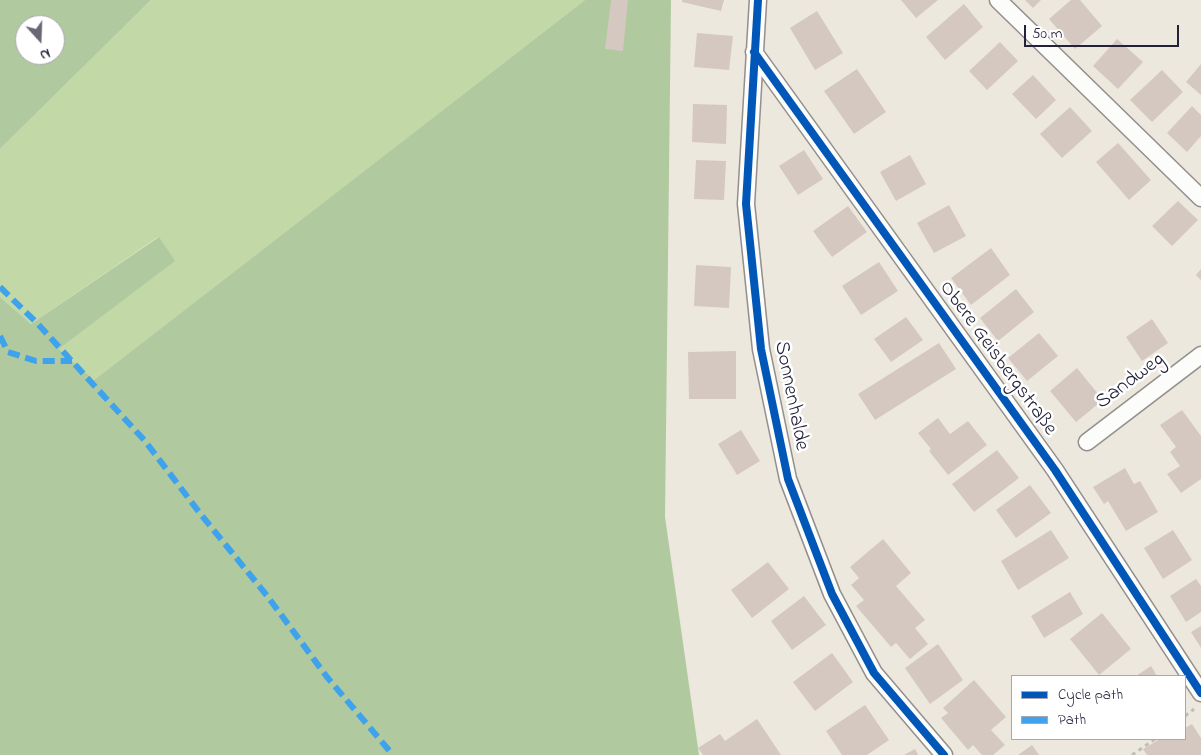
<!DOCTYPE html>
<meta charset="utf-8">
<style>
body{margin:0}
#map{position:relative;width:1201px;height:755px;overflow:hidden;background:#ede8dd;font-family:"Indie Flower",sans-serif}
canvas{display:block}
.legend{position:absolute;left:1011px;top:675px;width:175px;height:65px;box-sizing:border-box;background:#fff;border:1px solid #a7a7b1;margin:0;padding:6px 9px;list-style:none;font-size:15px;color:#22223b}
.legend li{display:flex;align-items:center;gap:10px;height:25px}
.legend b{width:25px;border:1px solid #a7a7b1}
.north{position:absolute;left:15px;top:15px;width:50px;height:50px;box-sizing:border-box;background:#fff;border:1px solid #a7a7b1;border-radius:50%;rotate:160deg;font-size:14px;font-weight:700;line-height:20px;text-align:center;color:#22223b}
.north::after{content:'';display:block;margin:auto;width:18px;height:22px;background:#696774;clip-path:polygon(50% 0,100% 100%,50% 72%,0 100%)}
.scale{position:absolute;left:1024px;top:25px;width:155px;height:22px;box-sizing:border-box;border:2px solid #22223b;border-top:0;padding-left:6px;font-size:15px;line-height:18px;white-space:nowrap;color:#22223b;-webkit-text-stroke:4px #fff;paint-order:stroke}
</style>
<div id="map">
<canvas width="1201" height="755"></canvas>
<ul class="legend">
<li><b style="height:6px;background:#0057b8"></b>Cycle path</li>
<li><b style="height:6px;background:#3ea2ec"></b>Path</li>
</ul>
<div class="north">N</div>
<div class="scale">50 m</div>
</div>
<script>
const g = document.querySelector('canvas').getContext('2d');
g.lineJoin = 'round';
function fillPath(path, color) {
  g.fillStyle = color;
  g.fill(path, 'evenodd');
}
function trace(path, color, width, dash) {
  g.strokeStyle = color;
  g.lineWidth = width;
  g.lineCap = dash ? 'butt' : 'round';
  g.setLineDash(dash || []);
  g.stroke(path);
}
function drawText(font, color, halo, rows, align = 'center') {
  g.font = font + ' "Indie Flower",sans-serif';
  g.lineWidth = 5;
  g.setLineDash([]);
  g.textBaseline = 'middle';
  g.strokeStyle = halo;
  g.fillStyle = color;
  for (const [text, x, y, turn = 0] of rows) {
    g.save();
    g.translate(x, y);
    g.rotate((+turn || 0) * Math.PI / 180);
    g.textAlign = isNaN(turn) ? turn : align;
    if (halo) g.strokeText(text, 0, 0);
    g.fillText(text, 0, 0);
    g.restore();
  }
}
fillPath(new Path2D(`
 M 151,0 L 585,0 L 94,380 L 59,349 L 174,261 L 158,237 L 31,324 L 0,297 L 0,149 Z`), '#c2d9a7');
fillPath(new Path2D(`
 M 0,0 L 151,0 L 0,149 ZM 25,25 L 55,25 L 55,55 L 25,55 Z
 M 585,0 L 671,0 L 665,517 L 699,755 L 0,755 L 0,297 L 31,324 L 159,237 L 175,261 L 59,349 L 94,380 Z`), '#b0c99e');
fillPath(new Path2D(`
 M 611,0 L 628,0 L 623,51 L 605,49 Z
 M 682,0 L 724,0 L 721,11 L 682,2 Z
 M 901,0 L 938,0 L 916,18 Z
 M 1025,0 L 1041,0 L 1033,8 Z
 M 1071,0 L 1080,0 L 1102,26 L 1075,49 L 1049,19 Z
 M 964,4 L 983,27 L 945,60 L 926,37 Z
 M 817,11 L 843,53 L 815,70 L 790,28 Z
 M 697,33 L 733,36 L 729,70 L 694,67 Z
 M 1117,39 L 1143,62 L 1118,89 L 1093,66 Z
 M 1000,42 L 1018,61 L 987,90 L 969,71 Z
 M 1201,64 L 1201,95 L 1186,82 Z
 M 857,69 L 886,112 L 854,134 L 824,91 Z
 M 1162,70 L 1183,92 L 1152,122 L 1130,100 Z
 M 1033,75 L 1056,100 L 1036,119 L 1012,94 Z
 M 693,104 L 727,105 L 726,144 L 692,142 Z
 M 1192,106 L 1201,115 L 1201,136 L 1187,152 L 1167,133 Z
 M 1070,107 L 1092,131 L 1062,158 L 1040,134 Z
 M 1118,143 L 1151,180 L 1129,200 L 1096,162 Z
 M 804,150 L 823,179 L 798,195 L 779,166 Z
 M 910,155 L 926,184 L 896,201 L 880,172 Z
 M 696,160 L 726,161 L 724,200 L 694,199 Z
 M 1178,201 L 1198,220 L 1172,246 L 1152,226 Z
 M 949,205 L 966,236 L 934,253 L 917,223 Z
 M 848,206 L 867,232 L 832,257 L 813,231 Z
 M 991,248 L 1010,275 L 971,305 L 951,278 Z
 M 879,262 L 898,291 L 861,315 L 842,286 Z
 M 696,265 L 731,267 L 729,308 L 694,306 Z
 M 1201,269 L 1201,280 L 1196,275 Z
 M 1016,289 L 1034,312 L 998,341 L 980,318 Z
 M 906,317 L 923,340 L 891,362 L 874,339 Z
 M 1152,319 L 1168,343 L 1142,361 L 1126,337 Z
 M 1039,333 L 1058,356 L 1027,381 L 1008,358 Z
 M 939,343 L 956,369 L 875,420 L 858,394 Z
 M 736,351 L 736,399 L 689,399 L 688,352 Z
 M 1077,368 L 1103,400 L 1076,422 L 1050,391 Z
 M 1182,410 L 1201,436 L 1201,479 L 1181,493 L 1167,474 L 1180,466 L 1170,452 L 1176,447 L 1160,425 Z
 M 938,418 L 950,434 L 968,421 L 987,445 L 948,475 L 929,451 L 931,449 L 918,433 Z
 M 741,430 L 760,461 L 737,475 L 718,444 Z
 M 997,450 L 1019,478 L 974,512 L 952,484 Z
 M 1125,468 L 1134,484 L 1140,481 L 1158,512 L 1126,531 L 1108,501 L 1104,504 L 1093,487 Z
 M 1030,485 L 1051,513 L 1016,538 L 996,510 Z
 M 1051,530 L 1069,558 L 1018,590 L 1001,561 Z
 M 1173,530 L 1192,560 L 1163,579 L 1144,548 Z
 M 883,539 L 911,573 L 896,586 L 925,620 L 915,628 L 928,644 L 910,659 L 896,643 L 891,647 L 856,606 L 864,600 L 851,585 L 859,578 L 850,567 Z
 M 768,562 L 789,589 L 752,618 L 731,590 Z
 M 1196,579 L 1201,586 L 1201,612 L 1186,622 L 1170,596 Z
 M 1070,592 L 1083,614 L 1044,638 L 1031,616 Z
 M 804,596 L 826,625 L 792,650 L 771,621 Z
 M 1102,613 L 1131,649 L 1099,675 L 1070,639 Z
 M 1201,626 L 1201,648 L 1191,632 Z
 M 938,644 L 963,680 L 930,704 L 905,668 Z
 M 832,653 L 853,682 L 815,711 L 793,682 Z
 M 1151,666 L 1157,676 L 1136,676 Z
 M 974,680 L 1006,717 L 991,730 L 1005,745 L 993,755 L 982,755 L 973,745 L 968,750 L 941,718 L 948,713 L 943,708 Z
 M 865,705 L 889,740 L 867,755 L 842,755 L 826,731 Z
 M 757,719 L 781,755 L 703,755 L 698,748 L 720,734 L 725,741 Z
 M 1192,724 L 1201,738 L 1201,755 L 1147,755 L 1143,749 L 1160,739 L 1185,739 L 1185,728 Z
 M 1032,745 L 1039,755 L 1018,755 Z
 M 915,749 L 918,755 L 904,755 Z`), '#d5c8c0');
const street = new Path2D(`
 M 758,0 L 746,204 L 761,349 L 788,479 L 832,594 L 874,673 L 944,755
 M 998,0 L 1201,198
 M 754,52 L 1055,470 L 1201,693
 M 1087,442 L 1201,355`);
trace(street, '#928f8d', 19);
trace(new Path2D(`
 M 1185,716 L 1194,709
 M 1132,755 L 1155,739`), '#bdbdbe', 3, [4, 4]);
trace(street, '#fcfcfa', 16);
trace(new Path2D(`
 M 0,287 L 37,323 L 145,441 L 199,512 L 268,597 L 327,677 L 393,755
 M 0,336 L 8,352 L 36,361 L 72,361`), '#3ea2ec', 6, [12, 6]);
trace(new Path2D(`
 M 758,0 L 746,204 L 761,349 L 788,479 L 832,594 L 874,673 L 944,755
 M 754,52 L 1055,470 L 1201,693`), '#0057b8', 8);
drawText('21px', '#22223b', '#fff', [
 ["Obere Geisbergstraße",997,359,54],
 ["Sandweg",1131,382,-37],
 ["Sonnenhalde",790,396,79]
]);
</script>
